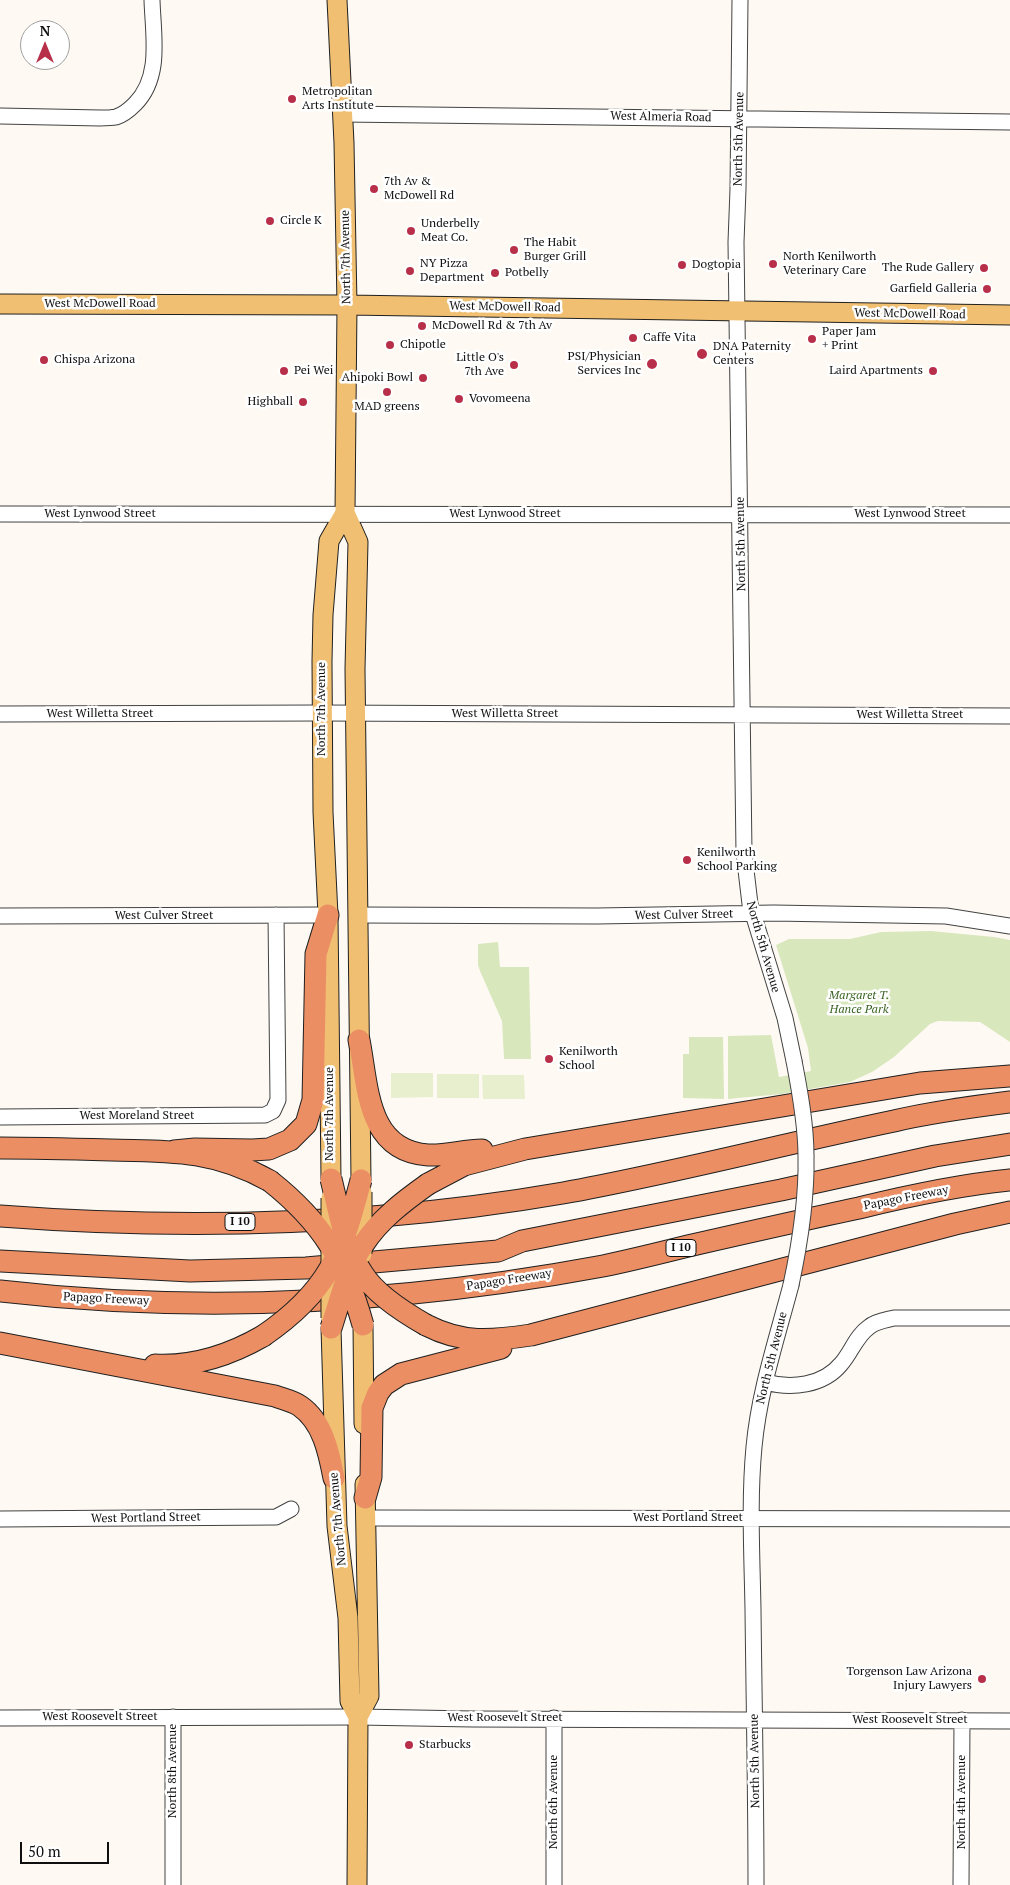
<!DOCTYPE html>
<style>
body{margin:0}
#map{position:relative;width:1010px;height:1885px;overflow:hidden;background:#fefaf3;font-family:"PT Serif",serif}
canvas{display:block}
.north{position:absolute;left:20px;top:20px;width:50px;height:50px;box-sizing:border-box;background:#fff;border:1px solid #9f9f9f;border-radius:50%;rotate:0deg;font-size:14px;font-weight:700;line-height:20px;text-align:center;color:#0f0f0f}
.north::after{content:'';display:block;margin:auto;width:18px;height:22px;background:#b82f49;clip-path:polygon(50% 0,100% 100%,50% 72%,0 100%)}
.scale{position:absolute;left:20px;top:1842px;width:89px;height:22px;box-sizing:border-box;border:2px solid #0f0f0f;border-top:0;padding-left:6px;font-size:15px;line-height:18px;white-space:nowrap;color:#0f0f0f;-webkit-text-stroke:4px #fff;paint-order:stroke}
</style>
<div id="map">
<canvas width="1010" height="1885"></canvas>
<div class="north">N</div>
<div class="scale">50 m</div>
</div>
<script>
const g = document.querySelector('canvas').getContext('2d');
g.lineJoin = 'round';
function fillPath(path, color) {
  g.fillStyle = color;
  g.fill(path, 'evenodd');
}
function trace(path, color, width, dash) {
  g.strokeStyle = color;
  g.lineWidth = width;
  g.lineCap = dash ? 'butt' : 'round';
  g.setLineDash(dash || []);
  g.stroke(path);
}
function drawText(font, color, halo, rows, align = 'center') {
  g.font = font + ' "PT Serif",serif';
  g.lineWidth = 5;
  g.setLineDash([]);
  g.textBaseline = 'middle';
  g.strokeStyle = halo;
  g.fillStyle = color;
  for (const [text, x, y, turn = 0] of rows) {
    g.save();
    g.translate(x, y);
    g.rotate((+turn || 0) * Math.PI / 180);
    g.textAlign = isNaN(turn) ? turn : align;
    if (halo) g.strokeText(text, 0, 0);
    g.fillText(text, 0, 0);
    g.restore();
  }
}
fillPath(new Path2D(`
 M 931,931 L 994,937 L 1010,940 L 1010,1042 L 980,1022 L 938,1021 L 930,1024 L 894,1057 L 872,1072 L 850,1082 L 782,1094 L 728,1099 L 728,1036 L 771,1035 L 779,1077 L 811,1071 L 808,1048 L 776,945 L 789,939 L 850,939 L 881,932 Z
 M 498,942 L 500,967 L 529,967 L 531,1059 L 504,1059 L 502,1021 L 480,971 L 478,965 L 478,944 Z
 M 689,1037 L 723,1037 L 724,1099 L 683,1098 L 683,1054 L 689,1054 Z`), '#d9e7bd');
fillPath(new Path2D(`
 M 391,1073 L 433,1073 L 433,1097 L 391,1098 Z
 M 437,1074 L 479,1074 L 479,1098 L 437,1098 Z
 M 482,1075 L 524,1075 L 525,1099 L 483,1099 Z`), '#e8efcf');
const minor = new Path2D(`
 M 740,0 L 738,189 L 736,242 L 744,853 L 750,904 L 785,1018 L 794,1061
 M 342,114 L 1010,122
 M 0,116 L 100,118 C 105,118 111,118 116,117 C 123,115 130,109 135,104 C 162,77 153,35 152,0
 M 0,514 L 1010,515
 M 0,714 L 321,713 L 1010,716
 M 358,915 L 597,916 L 774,913 L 946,916 L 1010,926
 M 0,916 L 328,915
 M 0,1117 L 265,1115 L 273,1111 L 278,1100 L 276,915
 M 765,1382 C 791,1389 823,1386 841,1364 C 851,1353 856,1336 869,1327 C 876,1321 886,1320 894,1318 L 1010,1318
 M 366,1518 L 1010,1519
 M 0,1519 L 276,1517 L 291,1509
 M 0,1718 L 358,1717 L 473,1719 L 1010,1721
 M 554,1718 L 554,1885
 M 173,1885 L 173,1717
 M 756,1885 C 756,1793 754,1701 753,1609 C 752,1555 749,1500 754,1447 C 759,1392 777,1338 791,1285
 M 961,1885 L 962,1720`);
const major = new Path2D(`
 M 337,0 L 344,143 L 347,305 L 345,513 L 358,542 L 355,669 L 361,1180
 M 0,304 L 347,305 L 1010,315
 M 331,1179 L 328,915 L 323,812 L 322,661 L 323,615 L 329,541 L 345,513
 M 363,1325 L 364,1424
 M 331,1328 L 337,1526 L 348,1618 L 350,1701 L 358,1717
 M 357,1885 L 358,1717 L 369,1696 L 365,1484`);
const highway = new Path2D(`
 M 359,1040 C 368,1085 366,1151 428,1155 C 446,1156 464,1150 482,1150
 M 0,1148 C 37,1148 74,1149 111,1150 C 172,1151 215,1150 270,1181
 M 174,1151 L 195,1149 L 252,1150 L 269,1149 L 290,1140 L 306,1124 L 313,1100 L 316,954 L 328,915
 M 428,1184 L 464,1165 L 525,1149 L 920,1083 L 1010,1076
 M 0,1216 C 185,1230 379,1225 563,1193 C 674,1173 783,1144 894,1121 C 932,1112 971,1107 1010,1102
 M 0,1261 L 190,1271 L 306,1268 L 498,1251 L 522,1241 L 781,1190 L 935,1156 L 1010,1144
 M 0,1291 C 200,1314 405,1303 603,1266 C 632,1260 660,1253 688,1246 C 745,1233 802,1220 859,1208 C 908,1196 959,1185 1010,1180
 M 426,1325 C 463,1344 491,1341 531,1335 L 955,1224 L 1010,1212
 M 0,1343 L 275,1396 C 283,1399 293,1401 300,1406 C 323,1422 329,1452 334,1478
 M 155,1365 C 194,1367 230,1355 263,1336
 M 365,1498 L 371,1477 L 372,1408 L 378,1393 L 384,1385 L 401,1374 L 501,1348`);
trace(minor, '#424242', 17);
trace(major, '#202020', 21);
trace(highway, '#202020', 23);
trace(minor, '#fff', 15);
trace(major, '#f0bf71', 19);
trace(highway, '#eb8e63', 21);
const minorBridge = new Path2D(`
 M 791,1285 C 800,1243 807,1199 806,1156 C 806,1125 800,1092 794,1061`);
const majorBridge = new Path2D(`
 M 362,1192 L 362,1254
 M 331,1198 L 331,1318`);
const highwayBridge = new Path2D(`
 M 331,1179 C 339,1211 344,1247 363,1274 C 376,1295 405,1313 426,1325
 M 270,1181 C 323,1223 345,1261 363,1325
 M 331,1328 C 340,1301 347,1269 363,1245 C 379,1220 404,1201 428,1184
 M 263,1336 C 329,1291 342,1254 361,1180`);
trace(minorBridge, '#424242', 17, []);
trace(majorBridge, '#202020', 21, []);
trace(highwayBridge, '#202020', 23, []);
trace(minorBridge, '#fff', 15);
trace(majorBridge, '#f0bf71', 19);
trace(highwayBridge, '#eb8e63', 21);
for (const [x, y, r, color] of [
 [292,99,5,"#b82f49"],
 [374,189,5,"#b82f49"],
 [270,221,5,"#b82f49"],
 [411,231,5,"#b82f49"],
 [514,250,5,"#b82f49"],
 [773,264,5,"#b82f49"],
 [682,265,5,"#b82f49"],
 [984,268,5,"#b82f49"],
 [410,271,5,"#b82f49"],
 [495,273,5,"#b82f49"],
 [987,289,5,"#b82f49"],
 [422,326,5,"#b82f49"],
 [633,338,5,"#b82f49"],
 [812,339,5,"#b82f49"],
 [390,345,5,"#b82f49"],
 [702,354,6,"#b82f49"],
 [44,360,5,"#b82f49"],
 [652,364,6,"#b82f49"],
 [514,365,5,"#b82f49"],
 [284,371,5,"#b82f49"],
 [933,371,5,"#b82f49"],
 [423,378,5,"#b82f49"],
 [387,392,5,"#b82f49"],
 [459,399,5,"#b82f49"],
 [303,402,5,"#b82f49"],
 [687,860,5,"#b82f49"],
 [549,1059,5,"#b82f49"],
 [982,1679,5,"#b82f49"],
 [409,1745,5,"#b82f49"]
]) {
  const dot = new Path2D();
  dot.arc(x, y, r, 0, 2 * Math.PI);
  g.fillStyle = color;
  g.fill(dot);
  trace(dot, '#fff', 2);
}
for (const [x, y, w] of [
 [240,1222,30],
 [681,1248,30]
]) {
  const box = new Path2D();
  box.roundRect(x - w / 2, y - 8.5, w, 17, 4);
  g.fillStyle = '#fff';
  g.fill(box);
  trace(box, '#0f0f0f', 1);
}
drawText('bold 11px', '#0f0f0f', null, [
 ["I 10",240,1222],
 ["I 10",681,1248]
]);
drawText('12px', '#0f0f0f', '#fff', [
 ["Metropolitan",302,92],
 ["Arts Institute",302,106],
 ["7th Av &",384,182],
 ["McDowell Rd",384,196],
 ["Circle K",280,221],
 ["Underbelly",421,224],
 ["Meat Co.",421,238],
 ["The Habit",524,243],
 ["Burger Grill",524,257],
 ["North Kenilworth",783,257],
 ["Veterinary Care",783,271],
 ["NY Pizza",420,264],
 ["Department",420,278],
 ["Dogtopia",692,265],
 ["The Rude Gallery",974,268,"right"],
 ["Potbelly",505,273],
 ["Garfield Galleria",977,289,"right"],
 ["McDowell Rd & 7th Av",432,326],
 ["Paper Jam",822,332],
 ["+ Print",822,346],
 ["Caffe Vita",643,338],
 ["Chipotle",400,345],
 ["DNA Paternity",713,347],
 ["Centers",713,361],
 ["PSI/Physician",641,357,"right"],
 ["Services Inc",641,371,"right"],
 ["Little O's",504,358,"right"],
 ["7th Ave",504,372,"right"],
 ["Chispa Arizona",54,360],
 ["Pei Wei",294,371],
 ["Laird Apartments",923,371,"right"],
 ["Ahipoki Bowl",413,378,"right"],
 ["Vovomeena",469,399],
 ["Highball",293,402,"right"],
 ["MAD greens",387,407,"center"],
 ["Kenilworth",697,853],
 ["School Parking",697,867],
 ["Kenilworth",559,1052],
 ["School",559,1066],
 ["Torgenson Law Arizona",972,1672,"right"],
 ["Injury Lawyers",972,1686,"right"],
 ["Starbucks",419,1745]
], 'left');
drawText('12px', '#0f0f0f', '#fff', [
 ["West Almeria Road",661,117,1],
 ["North 5th Avenue",739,139,-89],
 ["North 7th Avenue",346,257,-91],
 ["West McDowell Road",100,304],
 ["West McDowell Road",505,307,1],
 ["West McDowell Road",910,314,1],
 ["West Lynwood Street",100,514],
 ["West Lynwood Street",505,514],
 ["West Lynwood Street",910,514],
 ["North 5th Avenue",741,544,-91],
 ["North 7th Avenue",322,709,-90],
 ["West Willetta Street",100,714],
 ["West Willetta Street",505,714],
 ["West Willetta Street",910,715],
 ["West Culver Street",684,915,-1],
 ["West Culver Street",164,916],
 ["North 5th Avenue",763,947,74],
 ["North 7th Avenue",330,1114,-90],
 ["West Moreland Street",137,1116],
 ["Papago Freeway",906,1198,-11],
 ["Papago Freeway",509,1280,-9],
 ["Papago Freeway",106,1299,3],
 ["North 5th Avenue",772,1358,-76],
 ["West Portland Street",146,1518,-1],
 ["West Portland Street",688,1518],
 ["North 7th Avenue",338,1519,-95],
 ["West Roosevelt Street",100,1717],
 ["West Roosevelt Street",505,1718],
 ["West Roosevelt Street",910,1720],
 ["North 5th Avenue",755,1761,-91],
 ["North 8th Avenue",173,1771,-90],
 ["North 6th Avenue",554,1802,-90],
 ["North 4th Avenue",962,1802,-90]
]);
drawText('italic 12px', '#3a6423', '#fff', [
 ["Margaret T.",859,996],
 ["Hance Park",859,1010]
]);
</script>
